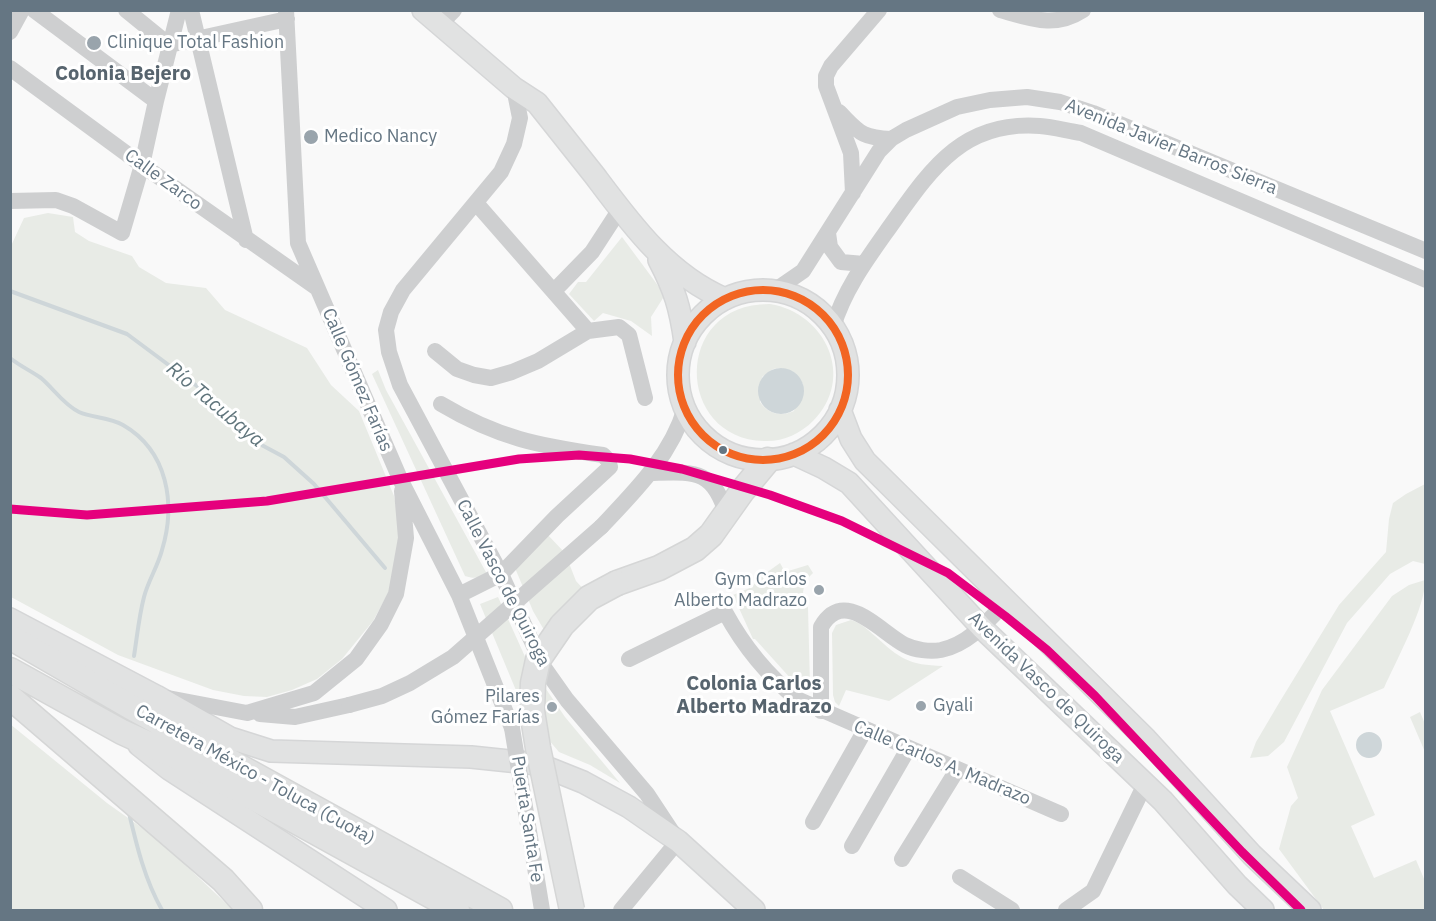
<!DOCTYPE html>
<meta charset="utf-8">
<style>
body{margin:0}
#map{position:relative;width:1436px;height:921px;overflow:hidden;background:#f9f9f9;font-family:"IBM Plex Sans",sans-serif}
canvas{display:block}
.frame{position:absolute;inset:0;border:12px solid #657683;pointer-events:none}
</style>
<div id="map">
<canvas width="1436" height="921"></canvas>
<div class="frame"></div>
</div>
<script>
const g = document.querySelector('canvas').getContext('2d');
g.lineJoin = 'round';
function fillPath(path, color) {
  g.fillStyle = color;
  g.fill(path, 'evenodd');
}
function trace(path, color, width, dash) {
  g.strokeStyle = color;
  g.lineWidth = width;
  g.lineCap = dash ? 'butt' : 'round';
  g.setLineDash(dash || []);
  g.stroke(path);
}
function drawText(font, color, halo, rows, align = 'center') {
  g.font = font + ' "IBM Plex Sans",sans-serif';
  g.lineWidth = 6;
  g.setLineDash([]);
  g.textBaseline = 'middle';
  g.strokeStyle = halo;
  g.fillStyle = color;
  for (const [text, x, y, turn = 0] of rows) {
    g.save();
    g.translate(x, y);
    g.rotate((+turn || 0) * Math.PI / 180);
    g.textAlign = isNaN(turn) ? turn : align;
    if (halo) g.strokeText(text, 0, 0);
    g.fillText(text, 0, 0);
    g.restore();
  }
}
fillPath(new Path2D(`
 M 48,213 L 73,217 L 75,232 L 89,241 L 132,256 L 139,267 L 166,283 L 206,288 L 225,310 L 307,348 L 331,385 L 359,411 L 394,496 L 400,529 L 389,592 L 373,621 L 342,659 L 317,679 L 292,690 L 267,697 L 244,696 L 213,690 L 118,655 L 11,597 L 10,248 L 24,218 Z
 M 622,237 L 665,295 L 651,317 L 652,336 L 631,321 L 603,313 L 594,321 L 569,294 L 578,282 L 586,282 Z
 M 770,304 C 826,313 856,378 813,421 C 800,434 782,442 764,441 C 675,439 672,303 770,304 ZM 780,368 L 794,372 L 803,384 L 794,411 C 781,417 768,414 760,402 L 762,377 L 773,369 Z
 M 378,370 L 386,390 L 487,574 C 479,578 474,579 465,576 L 372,374 Z
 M 1425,484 L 1425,564 L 1413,561 L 1390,574 L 1347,623 L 1284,742 L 1268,756 L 1250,758 L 1256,742 L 1279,703 L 1339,605 L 1386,552 L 1389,519 L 1393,503 L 1406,494 Z
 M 547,534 L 565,553 L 576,581 L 589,595 L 555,649 L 533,611 L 515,568 Z
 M 780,563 L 785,572 L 808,565 L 813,573 L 805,581 L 803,592 L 808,608 L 810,685 L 801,690 L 755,639 L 753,639 L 733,595 L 752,587 L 759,578 Z
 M 1425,580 C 1426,606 1396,661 1384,688 L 1330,711 L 1375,815 L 1351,826 L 1374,878 L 1416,860 L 1425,881 L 1425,910 L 1324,910 L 1279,849 L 1291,806 L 1298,798 L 1287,767 L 1322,690 L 1392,596 L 1409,585 Z
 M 498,597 L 527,661 L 565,717 L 620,783 L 590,765 L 559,752 L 525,712 L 480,604 Z
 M 851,620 C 861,623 867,629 875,636 C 900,659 909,665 943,666 L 889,701 L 846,690 L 839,706 L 835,702 L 833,695 L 832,633 L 836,625 Z
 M 1420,712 L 1425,724 L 1425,752 L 1410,717 Z
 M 10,724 L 107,803 L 159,840 L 233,910 L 11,910 Z`), '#e8ebe6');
fillPath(new Path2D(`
 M758 391a23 23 0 1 1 46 0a23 23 0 1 1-46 0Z
 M1356 745a13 13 0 1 1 26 0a13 13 0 1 1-26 0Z`), '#ced6d9');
trace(new Path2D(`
 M 10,291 L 127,334 L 209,395 L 256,442 L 284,457 L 314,484 L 385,568
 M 10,358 C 20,366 31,371 41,378 C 53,388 64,405 79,412 C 92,418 109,417 123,425 C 168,451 176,504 162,550 C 158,566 148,581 144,597 C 139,616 137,637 134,656
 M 129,813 C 137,847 145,880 162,910`), '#ced6d9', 4);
const major = new Path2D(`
 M 423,10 L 514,88 L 537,103 C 557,128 576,152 595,176 C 631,224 668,275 725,299
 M 659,260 C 675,291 680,307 685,342
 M678 375a85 85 0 1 1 170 0a85 85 0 1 1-170 0Z
 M 840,410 L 851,439 L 865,461 L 1146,739 L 1252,855 L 1310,910
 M 794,454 L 824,468 L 849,483 L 982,628 L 1163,801 L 1237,885 L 1263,910
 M 10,619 L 156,696 L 230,738 L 271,751 L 471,757 L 538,764 L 583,782 L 629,807 L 678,841 L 754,910
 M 139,745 L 169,769 L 386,910`);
const highway = new Path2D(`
 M 617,583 L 659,568 L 695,549 L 711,535 L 743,490 L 768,460
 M 10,637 L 131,707 L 500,910
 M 10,670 L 122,732 L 190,763 L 457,910
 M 10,697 L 223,880 L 250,910`);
trace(major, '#d5d6d7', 24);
trace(highway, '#d5d6d6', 27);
trace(new Path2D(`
 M 34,10 L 156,101
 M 126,10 L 169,45 L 287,19
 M 191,10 L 246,240
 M 286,10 L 298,243 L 401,481 L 459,595 L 512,728
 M 1000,10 C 1030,18 1054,29 1083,10
 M 440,24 L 454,10
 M 10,32 L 22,10
 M 10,68 L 142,165 L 317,288
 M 514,88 L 520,118 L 514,144 L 501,172 L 403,290 L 391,312 L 386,330 L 389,352 L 400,385 L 501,574 L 543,666 L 567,700 L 647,794 L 678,841 L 621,910
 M 839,112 C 859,132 861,138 891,139
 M 853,193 L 851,153 L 826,86 L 826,76 L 831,66 L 879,10
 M 10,201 L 56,200 L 73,206 L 122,233 L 142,165 L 156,101 L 179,10
 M 476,203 L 588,331
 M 828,233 L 830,247 L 841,262 L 864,264
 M 554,291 L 592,252 L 620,209
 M 774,291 L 803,271 L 879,151 L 891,139 L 906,130 L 957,107 L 990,100 L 1027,97 L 1060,102 L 1093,113 L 1426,251
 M 833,327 C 844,290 867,259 889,228 C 929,172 961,120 1040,126 C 1054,127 1067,131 1081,133 L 1426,280
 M 435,351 L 457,369 L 474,375 L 491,378 L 512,372 L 538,361 L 588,331 L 619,327 L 629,335 L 645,398
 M 441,404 C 498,438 539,446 603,455 L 608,460 L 610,467 L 557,516 L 501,574 L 459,595
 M 650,473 C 694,472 713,468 727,516
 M 601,527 C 634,492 671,456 685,408
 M 629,659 L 725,612 C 743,645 768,676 797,699 L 1061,814
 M 168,698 L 247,713 L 314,693 L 356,659 L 381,624 L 396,594 L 406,538 L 402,491
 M 821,711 L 821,627 C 844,587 879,631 905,645 C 915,650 930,652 941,650 C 969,644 988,621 1007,601
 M 260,714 L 295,717 L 349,705
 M 813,822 L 865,730
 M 852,846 L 908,749
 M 902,859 L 957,770
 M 960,877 L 1012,910
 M 1066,910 L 1093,891 L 1145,784`), '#cecfd0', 16);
trace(major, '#e1e2e2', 21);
trace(highway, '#e1e2e2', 24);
const highwayBridge = new Path2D(`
 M 572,910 L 538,748 L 532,711 L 533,683 L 538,660 L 562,625 L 589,598 L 617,583`);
trace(highwayBridge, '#d5d6d6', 27, []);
trace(new Path2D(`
 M 349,705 L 382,696 L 410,683 L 453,657 L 601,527
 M 512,728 L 542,910`), '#cecfd0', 16);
trace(highwayBridge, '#e1e2e2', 24);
trace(new Path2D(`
 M678 375a85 85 0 1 1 170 0a85 85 0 1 1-170 0Z`), '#f26522', 8);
trace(new Path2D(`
 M 10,509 L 87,515 L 267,501 L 519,459 L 579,455 L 630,459 L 682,469 L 770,495 L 842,521 L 948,573 L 1005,616 L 1047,650 L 1095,696 L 1242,852 L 1301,910`), '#e5007d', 9);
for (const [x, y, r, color] of [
 [94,43,8,"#99a4ac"],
 [311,137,8,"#99a4ac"],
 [723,450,5,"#657683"],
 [819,590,6,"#99a4ac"],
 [921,706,6,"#99a4ac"],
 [552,707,6,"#99a4ac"]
]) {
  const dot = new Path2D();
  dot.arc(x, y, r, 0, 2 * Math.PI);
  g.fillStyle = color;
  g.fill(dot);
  trace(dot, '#fff', 2);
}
drawText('18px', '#657683', '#fff', [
 ["Clinique Total Fashion",107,43],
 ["Medico Nancy",324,137],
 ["Gym Carlos",807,580,"right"],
 ["Alberto Madrazo",807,601,"right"],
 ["Pilares",540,697,"right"],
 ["Gómez Farías",540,718,"right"],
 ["Gyali",933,706]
], 'left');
drawText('18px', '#657683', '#fff', [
 ["Avenida Javier Barros Sierra",1171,147,22],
 ["Calle Zarco",163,180,36],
 ["Calle Gómez Farías",357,380,67],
 ["Calle Vasco de Quiroga",503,583,63],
 ["Avenida Vasco de Quiroga",1046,688,44],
 ["Calle Carlos A. Madrazo",942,763,23],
 ["Carretera México - Toluca (Cuota)",255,775,29],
 ["Puerta Santa Fe",527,819,81]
]);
drawText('bold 20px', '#57646e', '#fff', [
 ["Colonia Bejero",123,74],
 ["Colonia Carlos",754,684],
 ["Alberto Madrazo",754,707]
]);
drawText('italic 20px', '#60757c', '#fff', [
 ["Río Tacubaya",215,405,40]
]);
</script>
